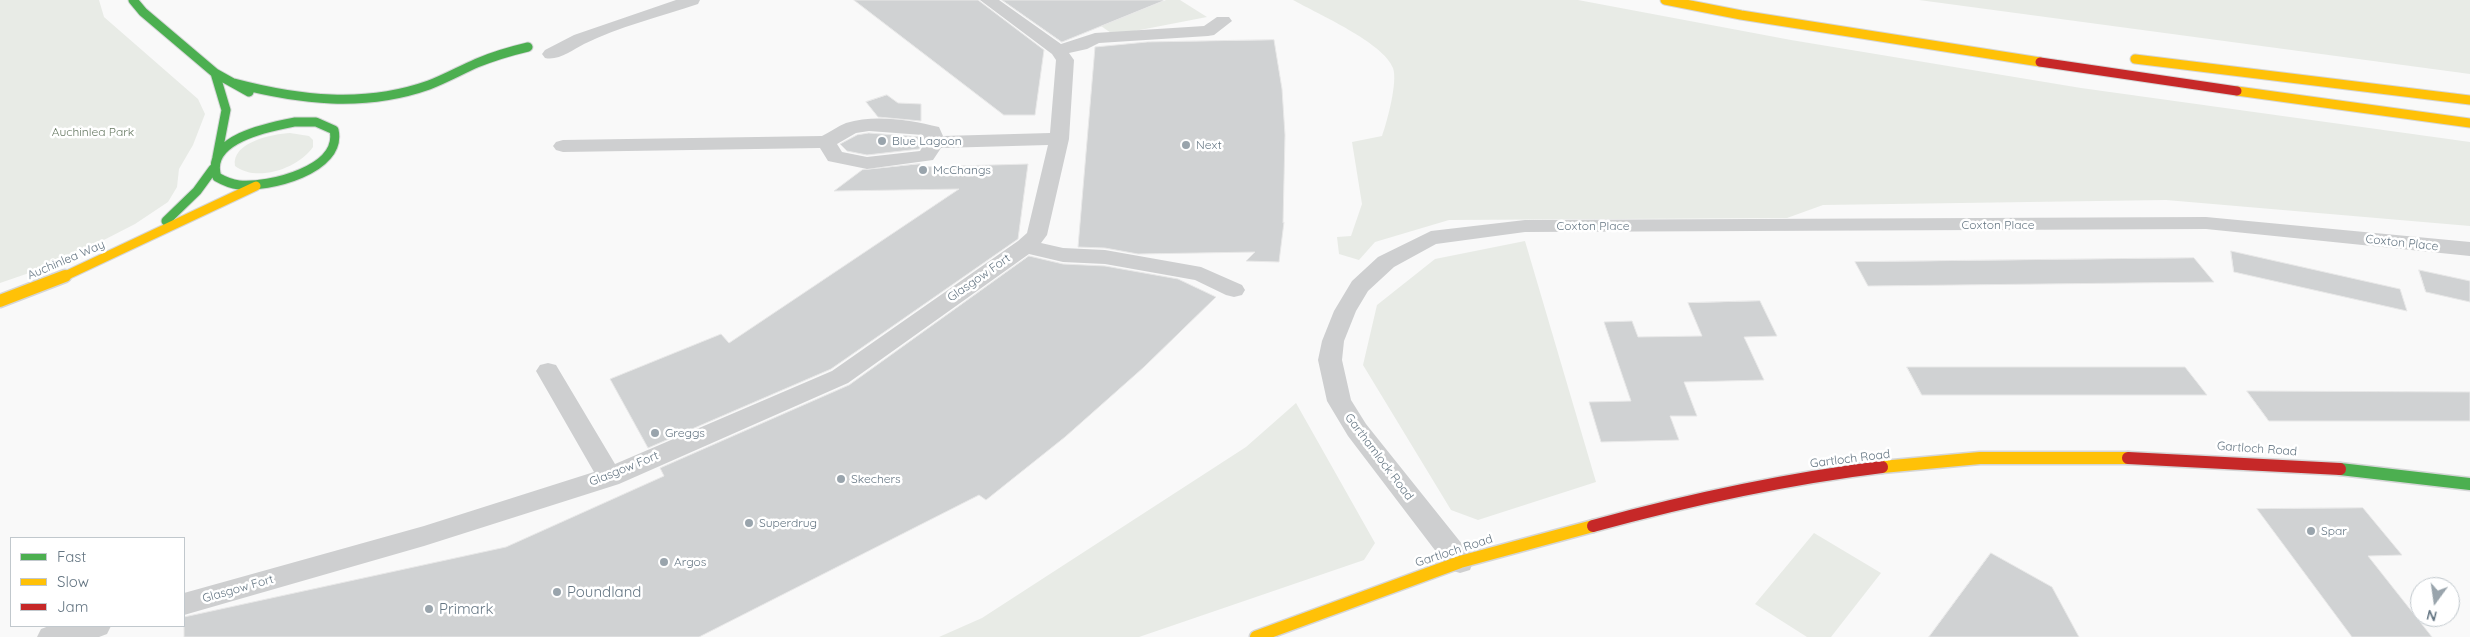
<!DOCTYPE html>
<style>
body{margin:0}
#map{position:relative;width:2470px;height:637px;overflow:hidden;background:#f9f9f9;font-family:Quicksand,sans-serif}
canvas{display:block}
.legend{position:absolute;left:10px;top:537px;width:175px;height:90px;box-sizing:border-box;background:#fff;border:1px solid #c1c8cd;margin:0;padding:6px 9px;list-style:none;font-size:15px;color:#657683}
.legend li{display:flex;align-items:center;gap:10px;height:25px}
.legend b{width:25px;border:1px solid #c1c8cd}
.north{position:absolute;left:2410px;top:577px;width:50px;height:50px;box-sizing:border-box;background:#fff;border:1px solid #c1c8cd;border-radius:50%;rotate:194deg;font-size:14px;font-weight:700;line-height:20px;text-align:center;color:#657683}
.north::after{content:'';display:block;margin:auto;width:18px;height:22px;background:#99a4ac;clip-path:polygon(50% 0,100% 100%,50% 72%,0 100%)}
</style>
<div id="map">
<canvas width="2470" height="637"></canvas>
<ul class="legend">
<li><b style="height:6px;background:#4caf50"></b>Fast</li>
<li><b style="height:6px;background:#ffc107"></b>Slow</li>
<li><b style="height:6px;background:#c62828"></b>Jam</li>
</ul>
<div class="north">N</div>
</div>
<script>
const g = document.querySelector('canvas').getContext('2d');
g.lineJoin = 'round';
function fillPath(path, color) {
  g.fillStyle = color;
  g.fill(path, 'evenodd');
}
function trace(path, color, width, dash) {
  g.strokeStyle = color;
  g.lineWidth = width;
  g.lineCap = dash ? 'butt' : 'round';
  g.setLineDash(dash || []);
  g.stroke(path);
}
function drawText(font, color, halo, rows, align = 'center') {
  g.font = font + ' Quicksand,sans-serif';
  g.lineWidth = 5;
  g.setLineDash([]);
  g.textBaseline = 'middle';
  g.strokeStyle = halo;
  g.fillStyle = color;
  for (const [text, x, y, turn = 0] of rows) {
    g.save();
    g.translate(x, y);
    g.rotate((+turn || 0) * Math.PI / 180);
    g.textAlign = isNaN(turn) ? turn : align;
    if (halo) g.strokeText(text, 0, 0);
    g.fillText(text, 0, 0);
    g.restore();
  }
}
fillPath(new Path2D(`
 M 0,0 L 99,0 L 104,17 L 198,99 L 205,114 L 193,145 L 179,169 L 177,187 L 168,202 L 135,224 L 61,262 L 0,283 Z
 M 1166,0 L 1180,0 L 1207,17 L 1114,35 L 1101,26 Z
 M 1293,0 L 1578,0 L 1791,40 L 2081,88 L 2470,142 L 2470,226 L 2166,200 L 1823,205 L 1787,218 L 1449,220 L 1375,242 L 1359,260 L 1339,254 L 1337,237 L 1351,236 L 1362,204 L 1352,142 L 1382,136 C 1387,122 1398,82 1393,68 C 1384,43 1318,14 1293,0 Z
 M 1919,0 L 2470,0 L 2470,74 Z
 M 290,133 L 309,136 L 313,140 L 313,147 C 299,168 257,183 235,166 C 231,142 273,134 290,133 Z
 M 1525,241 L 1596,482 L 1478,520 L 1451,510 L 1363,365 L 1377,305 L 1435,259 Z
 M 1296,403 L 1375,543 L 1364,560 L 1139,637 L 939,637 L 982,618 L 1246,447 Z
 M 1814,533 L 1881,573 L 1831,637 L 1807,637 L 1755,604 Z`), '#e8ebe6');
const building = new Path2D(`
 M 854,0 L 978,0 L 1044,50 L 1035,115 L 1004,115 Z
 M 1002,0 L 1163,0 L 1163,1 L 1062,42 Z
 M 1274,40 L 1282,89 L 1285,135 L 1283,223 L 1284,222 L 1279,262 L 1246,261 L 1255,252 L 1138,254 L 1105,248 L 1078,247 L 1095,47 L 1147,42 Z
 M 887,95 L 898,103 L 921,104 L 921,121 L 878,117 L 866,102 Z
 M 869,133 L 921,137 L 921,146 L 919,149 L 867,155 L 847,151 L 840,144 L 857,135 Z
 M 920,164 L 920,167 L 1028,164 L 1018,239 L 831,369 L 648,448 L 610,379 L 721,334 L 729,343 L 959,189 L 834,191 L 862,170 Z
 M 2231,251 L 2400,289 L 2407,311 L 2234,272 Z
 M 1029,256 L 1063,264 L 1105,266 L 1178,279 L 1216,297 L 1144,367 L 1065,437 L 986,500 L 979,495 L 699,637 L 184,637 L 184,617 L 506,547 L 664,476 L 660,468 L 849,385 Z
 M 2194,258 L 2214,282 L 1868,286 L 1855,262 Z
 M 2419,270 L 2470,281 L 2470,302 L 2426,292 Z
 M 1760,301 L 1777,336 L 1744,337 L 1764,380 L 1684,382 L 1697,416 L 1670,416 L 1679,440 L 1601,442 L 1589,402 L 1631,401 L 1604,322 L 1632,321 L 1638,337 L 1702,336 L 1688,303 Z
 M 1907,367 L 2185,367 L 2207,395 L 1922,395 Z
 M 2247,391 L 2470,392 L 2470,421 L 2269,421 Z
 M 2363,508 L 2402,555 L 2368,556 L 2432,637 L 2352,637 L 2257,509 Z
 M 1991,553 L 2052,587 L 2079,637 L 1929,637 Z`);
fillPath(building, '#d0d2d3');
trace(building, '#e8e8e8', 1);
const fastFar1 = new Path2D(`
 M 133,0 L 143,12 L 215,73 L 249,92
 M 215,73 L 226,110 L 217,157
 M 234,83 C 299,100 364,108 429,85 C 445,79 461,70 477,63 C 494,56 511,51 528,47
 M 295,122 L 316,122 L 334,130 C 343,170 268,188 239,185 C 231,184 224,181 217,177 C 204,139 269,127 295,122 Z
 M 166,221 L 197,191 L 213,169`);
const fast = new Path2D(`
 M 2340,469 L 2470,484`);
const slowFar1 = new Path2D(`
 M 1665,0 L 1741,15 L 2040,62
 M 2135,59 L 2470,100
 M 2237,91 L 2470,123
 M 63,277 L 256,186`);
const slow = new Path2D(`
 M 0,301 L 65,276
 M 1882,467 L 1980,458 L 2128,458
 M 1256,637 L 1460,562 L 1593,526`);
const jamFar1 = new Path2D(`
 M 2040,62 L 2237,91`);
const jam = new Path2D(`
 M 2128,458 L 2340,469
 M 1593,526 C 1688,500 1784,479 1882,467`);
trace(fastFar1, '#d5d6d7', 11);
trace(fast, '#d5d6d7', 15);
trace(slowFar1, '#d5d6d7', 11);
trace(slow, '#d5d6d7', 15);
trace(jamFar1, '#d5d6d7', 11);
trace(jam, '#d5d6d7', 15);
fillPath(new Path2D(`
 M 676,0 L 700,0 L 698,4 C 662,16 618,27 584,44 C 572,50 559,61 545,58 L 542,54 L 545,50 L 574,35 Z
 M 980,0 L 999,0 L 1061,44 L 1095,33 L 1204,26 L 1217,17 L 1229,17 L 1232,21 L 1214,35 L 1208,36 L 1099,43 L 1087,49 L 1069,53 L 1074,60 L 1069,139 L 1047,235 L 1041,243 L 1063,248 L 1105,250 L 1201,267 L 1242,285 L 1245,290 L 1242,295 L 1234,297 L 1226,295 L 1195,280 L 1105,264 L 1063,262 L 1029,254 L 848,383 L 619,484 L 424,546 L 184,615 L 184,593 L 424,526 L 594,472 L 536,371 L 540,365 L 548,363 L 556,365 L 615,464 L 832,371 L 1018,241 L 1027,233 L 1048,145 L 941,148 L 933,160 L 867,169 L 828,161 L 820,148 L 563,152 L 556,150 L 553,146 L 556,142 L 563,140 L 822,136 C 830,132 838,126 846,123 C 875,114 910,120 939,127 L 943,136 L 1050,133 L 1056,60 L 1052,54 ZM 869,131 L 923,135 L 925,142 L 920,151 L 867,157 L 842,152 L 837,144 L 856,133 Z
 M 2206,217 L 2470,242 L 2470,256 L 2206,229 L 1525,232 L 1436,244 L 1394,267 L 1368,291 L 1356,311 L 1344,341 L 1342,360 L 1351,400 L 1366,424 L 1470,554 L 1473,562 L 1470,570 L 1460,573 L 1450,570 L 1348,436 L 1327,401 L 1318,360 L 1322,341 L 1334,311 L 1352,281 L 1378,257 L 1431,231 L 1525,220 Z
 M 49,626 L 111,626 L 107,634 L 99,637 L 37,637 L 41,629 Z`), '#cecfd0');
trace(fastFar1, '#4caf50', 9);
trace(fast, '#4caf50', 12);
trace(slowFar1, '#ffc107', 9);
trace(slow, '#ffc107', 12);
trace(jamFar1, '#c62828', 9);
trace(jam, '#c62828', 12);
for (const [x, y, r, color] of [
 [882,141,5,"#99a4ac"],
 [1186,145,5,"#99a4ac"],
 [923,170,5,"#99a4ac"],
 [655,433,5,"#99a4ac"],
 [841,479,5,"#99a4ac"],
 [749,523,5,"#99a4ac"],
 [2311,531,5,"#99a4ac"],
 [664,562,5,"#99a4ac"],
 [557,592,5,"#99a4ac"],
 [429,609,5,"#99a4ac"]
]) {
  const dot = new Path2D();
  dot.arc(x, y, r, 0, 2 * Math.PI);
  g.fillStyle = color;
  g.fill(dot);
  trace(dot, '#fff', 2);
}
drawText('12px', '#687a64', '#fff', [
 ["Auchinlea Park",93,132]
]);
drawText('12px', '#657683', '#fff', [
 ["Blue Lagoon",892,141],
 ["Next",1196,145],
 ["McChangs",933,170],
 ["Greggs",665,433],
 ["Skechers",851,479],
 ["Superdrug",759,523],
 ["Spar",2321,531],
 ["Argos",674,562]
], 'left');
drawText('12px', '#657683', '#fff', [
 ["Coxton Place",1998,225],
 ["Coxton Place",1593,226],
 ["Coxton Place",2402,243,6],
 ["Auchinlea Way",66,260,-23],
 ["Glasgow Fort",979,278,-35],
 ["Gartloch Road",2257,449,4],
 ["Garthamlock Road",1379,457,53],
 ["Gartloch Road",1850,459,-7],
 ["Glasgow Fort",624,469,-22],
 ["Gartloch Road",1454,551,-18],
 ["Glasgow Fort",238,589,-16]
]);
drawText('15px', '#657683', '#fff', [
 ["Poundland",567,592],
 ["Primark",439,609]
], 'left');
</script>
